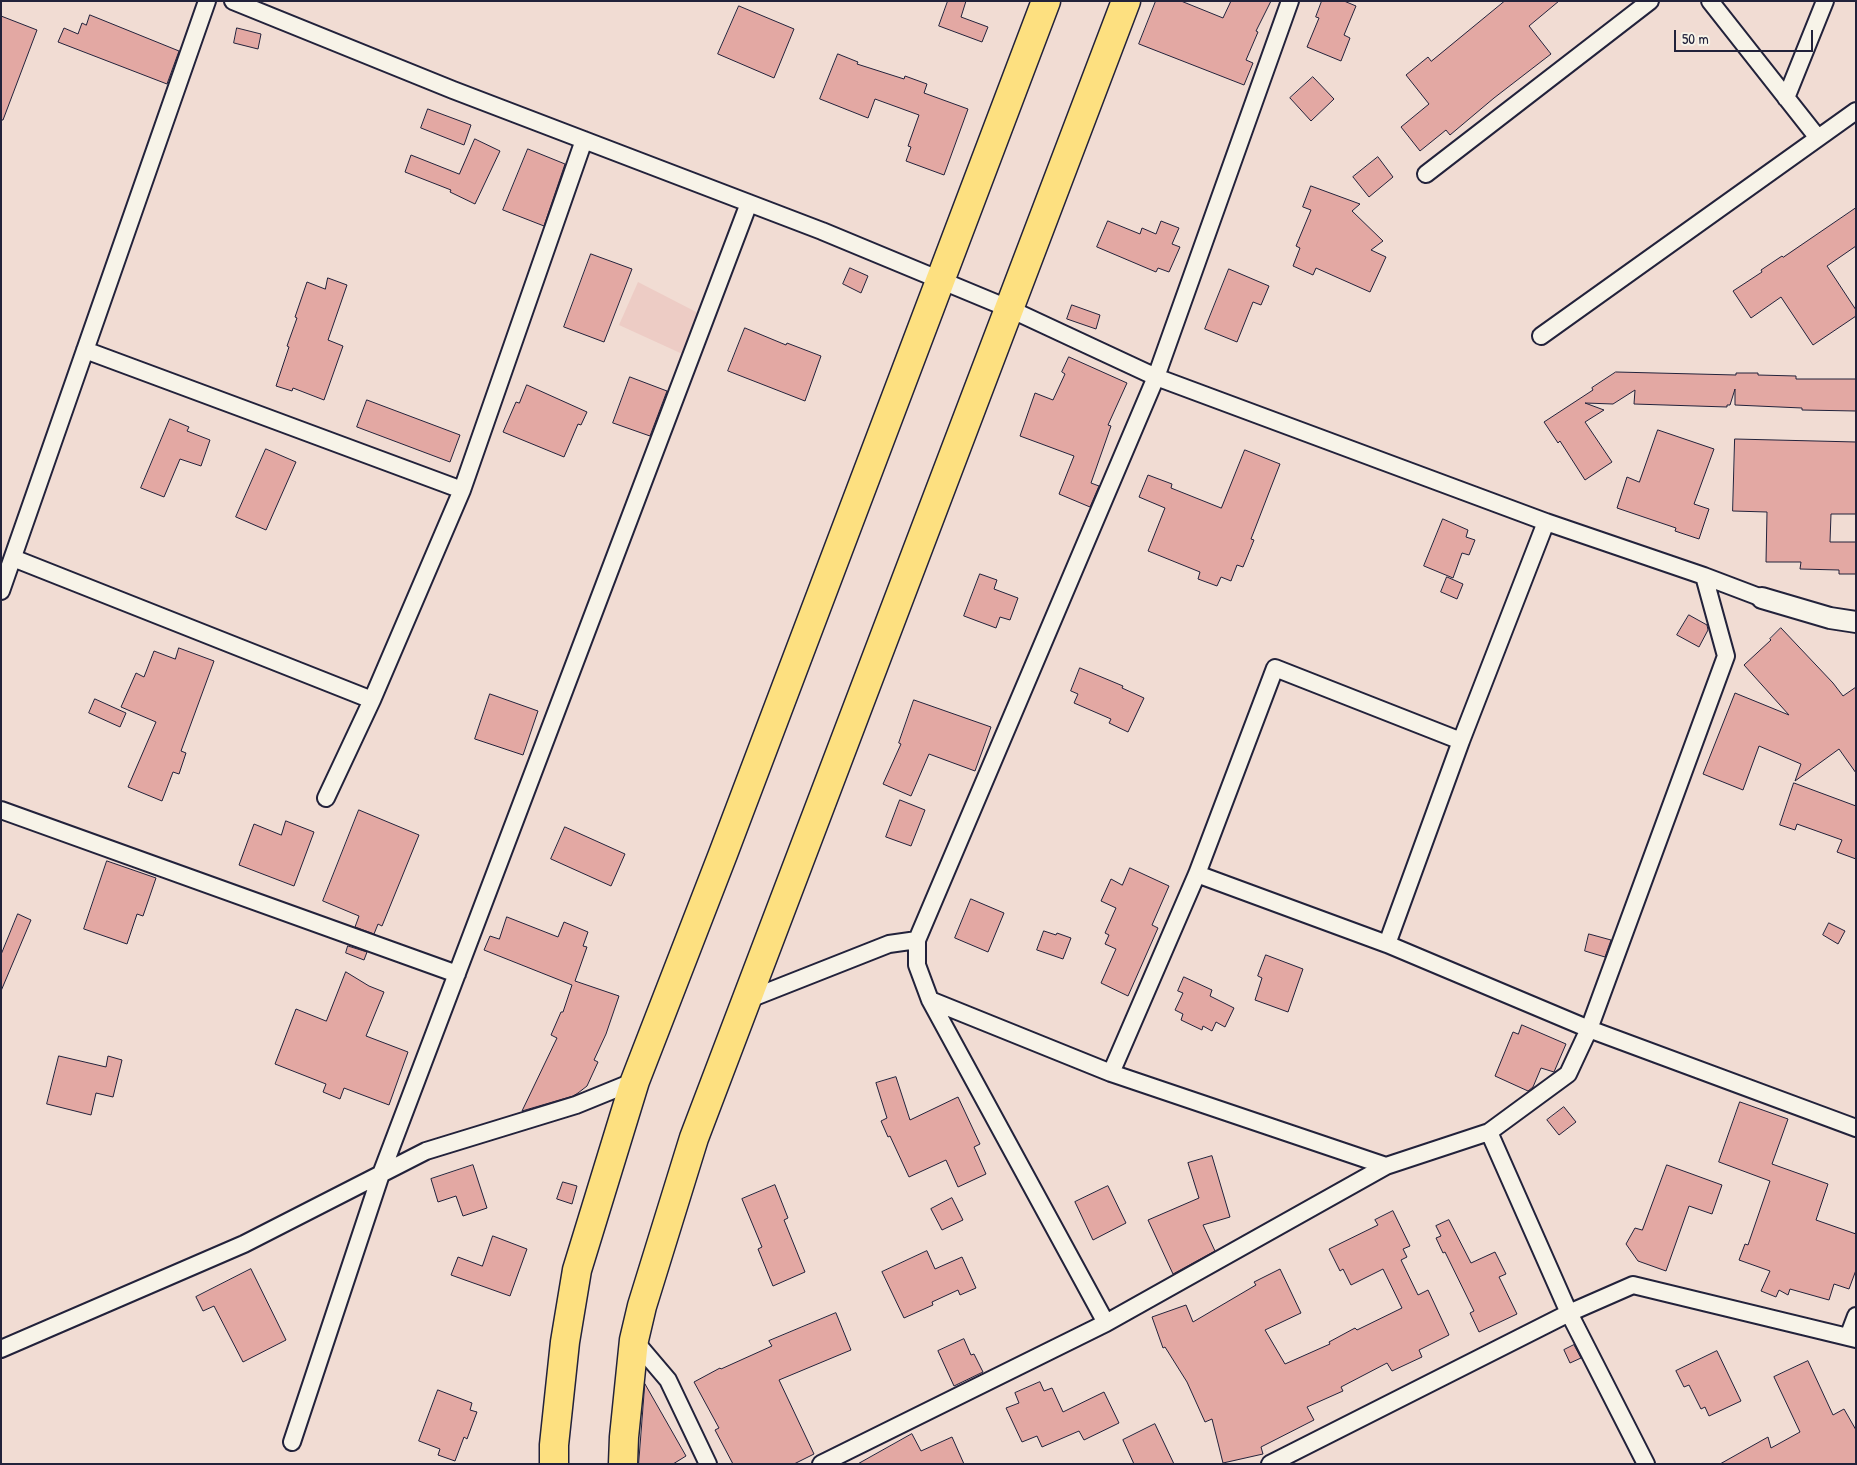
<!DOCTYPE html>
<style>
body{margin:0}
#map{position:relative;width:1857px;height:1465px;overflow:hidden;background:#f1dcd3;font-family:"Patrick Hand",sans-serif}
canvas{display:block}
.frame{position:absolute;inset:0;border:2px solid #22223b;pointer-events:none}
.scale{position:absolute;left:1674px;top:30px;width:139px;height:22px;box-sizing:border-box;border:2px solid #22223b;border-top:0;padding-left:6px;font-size:15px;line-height:18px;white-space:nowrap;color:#22223b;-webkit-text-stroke:4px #f7f3e8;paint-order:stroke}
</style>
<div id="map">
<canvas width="1857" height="1465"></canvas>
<div class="frame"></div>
<div class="scale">50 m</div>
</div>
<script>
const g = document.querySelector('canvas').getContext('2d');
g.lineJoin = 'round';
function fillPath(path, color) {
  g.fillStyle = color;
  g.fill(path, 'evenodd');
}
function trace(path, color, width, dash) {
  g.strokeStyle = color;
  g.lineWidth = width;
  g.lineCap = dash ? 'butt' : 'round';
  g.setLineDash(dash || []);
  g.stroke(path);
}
fillPath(new Path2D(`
 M 638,282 L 704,316 L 689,357 L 619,325 Z`), '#edccc5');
const building = new Path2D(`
 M 948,1 L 966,1 L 961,17 L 988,27 L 982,42 L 939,26 Z
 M 1156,1 L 1181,1 L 1223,18 L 1231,1 L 1271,1 L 1256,31 L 1258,32 L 1246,60 L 1253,63 L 1244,85 L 1139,44 Z
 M 1322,1 L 1344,1 L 1356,6 L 1344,35 L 1350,38 L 1341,61 L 1307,47 L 1319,18 L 1316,17 Z
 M 1505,1 L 1559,1 L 1529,26 L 1551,54 L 1494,98 L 1450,135 L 1446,130 L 1420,151 L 1401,127 L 1429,104 L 1406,75 L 1428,57 L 1431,61 Z
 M 739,6 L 794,29 L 774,78 L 718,54 Z
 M 90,15 L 179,51 L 167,84 L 58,42 L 64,28 L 78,34 L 82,23 L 86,25 Z
 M 1,16 L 37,30 L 3,120 L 1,120 Z
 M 237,28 L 261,34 L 258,49 L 234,43 Z
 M 838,54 L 858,62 L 857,64 L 904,79 L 905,76 L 927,84 L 924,93 L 968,109 L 944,175 L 906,161 L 911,147 L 908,146 L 919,115 L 875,99 L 868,118 L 820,99 Z
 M 1313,77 L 1334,99 L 1311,121 L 1290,98 Z
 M 428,109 L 471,125 L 464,145 L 421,128 Z
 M 475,139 L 500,151 L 475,204 L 450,192 L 451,190 L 405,172 L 411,155 L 459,174 Z
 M 528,149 L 565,164 L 544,226 L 503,210 Z
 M 1378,157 L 1393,177 L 1369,197 L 1353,177 Z
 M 1311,186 L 1360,204 L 1352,211 L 1383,241 L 1371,250 L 1386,257 L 1370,292 L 1316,268 L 1313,275 L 1293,266 L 1300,248 L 1296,246 L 1311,210 L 1303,207 Z
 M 1856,208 L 1856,246 L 1827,266 L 1856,310 L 1856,316 L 1813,345 L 1781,297 L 1751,318 L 1733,291 L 1762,272 L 1761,270 L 1782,256 L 1783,257 Z
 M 1108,221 L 1140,234 L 1142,228 L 1156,234 L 1161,221 L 1179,228 L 1172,244 L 1180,247 L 1169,272 L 1158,268 L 1156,272 L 1097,247 Z
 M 591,254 L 632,269 L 604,342 L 564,327 Z
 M 850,268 L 868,276 L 861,293 L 843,284 Z
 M 1229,269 L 1269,286 L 1261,305 L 1253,302 L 1237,342 L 1205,329 Z
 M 328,278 L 347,285 L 328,340 L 343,346 L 324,400 L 293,388 L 292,391 L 276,386 L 289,347 L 287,346 L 297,318 L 295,317 L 307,282 L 325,289 Z
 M 1072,305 L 1100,315 L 1096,329 L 1067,319 Z
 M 745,328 L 786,345 L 787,343 L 821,356 L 805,401 L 728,371 Z
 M 1069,357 L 1127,383 L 1108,425 L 1111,426 L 1091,483 L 1099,486 L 1090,507 L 1059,494 L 1074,456 L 1020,436 L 1035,393 L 1053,400 L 1065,374 L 1062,372 Z
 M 1616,372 L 1736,375 L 1736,373 L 1758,373 L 1758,375 L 1796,376 L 1796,379 L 1856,379 L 1856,411 L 1802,410 L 1802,408 L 1735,405 L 1735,389 L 1730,405 L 1727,405 L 1727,407 L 1634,404 L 1635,390 L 1613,404 L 1585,403 L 1604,410 L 1585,422 L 1612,462 L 1585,480 L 1560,441 L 1558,443 L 1544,422 L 1593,390 L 1592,388 Z
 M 630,377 L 667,391 L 650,436 L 613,423 Z
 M 527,385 L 587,412 L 581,425 L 578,424 L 564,457 L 503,432 L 516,402 L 519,403 Z
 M 367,400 L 460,435 L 450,462 L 357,427 Z
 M 170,419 L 189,427 L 187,431 L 210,440 L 201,466 L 180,459 L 164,497 L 141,488 Z
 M 1658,430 L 1714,449 L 1694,504 L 1709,509 L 1699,539 L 1675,531 L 1676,528 L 1617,508 L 1627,477 L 1639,482 Z
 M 1735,439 L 1856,442 L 1856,514 L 1831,514 L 1830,542 L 1856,542 L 1856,574 L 1839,574 L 1839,570 L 1800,569 L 1801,562 L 1766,562 L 1767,512 L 1733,511 Z
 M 266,449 L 296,462 L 266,530 L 236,517 Z
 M 1245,450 L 1280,464 L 1251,539 L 1254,540 L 1243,567 L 1237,565 L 1231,581 L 1221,577 L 1217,586 L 1198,579 L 1200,572 L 1148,551 L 1165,508 L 1139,497 L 1148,475 L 1172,484 L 1171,488 L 1221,508 Z
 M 1443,519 L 1468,530 L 1466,537 L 1475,540 L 1469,555 L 1462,553 L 1453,578 L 1424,566 Z
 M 980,574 L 997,580 L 994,589 L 1018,598 L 1010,620 L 1000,617 L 996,628 L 964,616 Z
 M 1447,577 L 1463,584 L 1457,599 L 1441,592 Z
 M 1689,615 L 1707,625 L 1708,630 L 1699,647 L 1677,635 Z
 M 1781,628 L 1833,683 L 1843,696 L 1856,687 L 1856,773 L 1839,749 L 1795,781 L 1801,764 L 1759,746 L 1743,790 L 1703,774 L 1735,693 L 1789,715 L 1744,665 L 1771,640 L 1770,639 Z
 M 179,648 L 214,661 L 181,751 L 186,753 L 179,774 L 173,772 L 162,801 L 128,787 L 156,722 L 121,707 L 136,673 L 144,677 L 154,651 L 175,659 Z
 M 1080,668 L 1123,686 L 1122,688 L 1144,698 L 1128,732 L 1109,723 L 1111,719 L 1074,703 L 1078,694 L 1071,691 Z
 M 490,694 L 538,711 L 523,755 L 475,739 Z
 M 95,699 L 126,713 L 120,727 L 89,713 Z
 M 914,700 L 991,727 L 975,771 L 929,754 L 911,796 L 883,784 L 901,744 L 899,743 Z
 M 1794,783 L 1856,806 L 1856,859 L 1837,852 L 1842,840 L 1797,824 L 1795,830 L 1780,825 Z
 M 900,800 L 925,810 L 911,846 L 886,837 Z
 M 359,810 L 419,835 L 382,926 L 378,924 L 374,934 L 355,927 L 359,916 L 323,901 Z
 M 286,821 L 314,832 L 294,886 L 239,865 L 254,824 L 281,835 Z
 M 565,827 L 625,854 L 611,886 L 551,859 Z
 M 107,861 L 156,878 L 143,916 L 137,914 L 127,944 L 84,929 Z
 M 1130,868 L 1169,886 L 1152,925 L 1158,928 L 1128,996 L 1101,983 L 1116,949 L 1105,944 L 1109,935 L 1105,933 L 1116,908 L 1101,901 L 1111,879 L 1122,885 Z
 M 971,899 L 1004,913 L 988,952 L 955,938 Z
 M 18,914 L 31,920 L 1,991 L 1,955 Z
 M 507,917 L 558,937 L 564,922 L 588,932 L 583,946 L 587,947 L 575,981 L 619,996 L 606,1034 L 594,1060 L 598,1062 L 587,1086 L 578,1093 L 573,1096 L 522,1111 L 557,1038 L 551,1035 L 561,1012 L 563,1012 L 572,985 L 484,950 L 490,936 L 499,939 Z
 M 1829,923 L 1845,931 L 1838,944 L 1823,935 Z
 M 1044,931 L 1056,935 L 1057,933 L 1071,938 L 1063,959 L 1037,950 Z
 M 1589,934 L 1611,940 L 1605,957 L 1585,951 Z
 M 348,946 L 367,952 L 364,960 L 346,953 Z
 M 1266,955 L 1303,969 L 1288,1012 L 1255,1000 L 1262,978 L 1258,976 Z
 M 346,972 L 369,986 L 384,992 L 366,1036 L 408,1052 L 389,1105 L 344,1088 L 340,1099 L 323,1092 L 326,1084 L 275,1064 L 296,1009 L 326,1021 Z
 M 1184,977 L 1212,990 L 1210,996 L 1234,1008 L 1225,1027 L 1216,1022 L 1212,1031 L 1203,1026 L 1202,1030 L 1181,1020 L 1183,1014 L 1175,1010 L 1183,993 L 1178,991 Z
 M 1522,1025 L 1566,1044 L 1554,1072 L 1541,1068 L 1533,1087 L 1528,1091 L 1495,1076 L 1513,1032 L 1518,1034 Z
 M 59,1056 L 106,1067 L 108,1056 L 122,1060 L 113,1097 L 96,1093 L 91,1115 L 47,1104 Z
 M 896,1077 L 910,1120 L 958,1097 L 980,1144 L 974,1147 L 986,1174 L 958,1187 L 946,1160 L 909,1177 L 890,1136 L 888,1137 L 881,1121 L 887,1118 L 876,1083 Z
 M 1740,1102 L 1788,1119 L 1772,1164 L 1828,1184 L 1816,1220 L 1856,1234 L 1856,1270 L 1849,1289 L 1834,1284 L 1829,1300 L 1790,1289 L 1788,1295 L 1779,1290 L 1776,1297 L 1761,1291 L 1770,1271 L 1739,1260 L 1745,1244 L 1748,1245 L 1770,1181 L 1719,1162 Z
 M 1564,1107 L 1576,1122 L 1559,1135 L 1547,1120 Z
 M 1212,1156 L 1230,1217 L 1203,1225 L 1215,1251 L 1173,1274 L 1148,1220 L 1199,1198 L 1188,1163 Z
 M 473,1165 L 487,1208 L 463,1216 L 456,1196 L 438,1202 L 431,1179 Z
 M 1667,1165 L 1722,1185 L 1712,1214 L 1689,1206 L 1666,1271 L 1638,1261 L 1626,1244 L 1635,1228 L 1642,1230 Z
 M 563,1182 L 577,1186 L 572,1204 L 557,1199 Z
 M 775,1185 L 788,1218 L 784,1220 L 805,1272 L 773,1286 L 758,1249 L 762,1247 L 742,1199 Z
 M 1108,1186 L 1126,1223 L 1093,1240 L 1075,1202 Z
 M 952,1198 L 963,1220 L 942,1230 L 931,1209 Z
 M 1393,1211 L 1410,1246 L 1403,1249 L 1407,1257 L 1401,1260 L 1418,1295 L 1428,1290 L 1449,1335 L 1419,1350 L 1422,1357 L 1392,1371 L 1387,1363 L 1341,1387 L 1343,1391 L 1307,1407 L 1314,1420 L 1261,1447 L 1263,1454 L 1223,1463 L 1212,1419 L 1205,1422 L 1187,1382 L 1165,1347 L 1163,1348 L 1152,1317 L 1186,1305 L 1193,1322 L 1256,1285 L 1254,1282 L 1280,1269 L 1301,1313 L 1265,1330 L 1285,1364 L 1330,1344 L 1329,1342 L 1355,1328 L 1357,1330 L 1402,1308 L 1383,1269 L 1351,1285 L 1343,1269 L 1340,1271 L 1329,1249 L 1378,1225 L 1375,1220 Z
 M 1449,1220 L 1471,1263 L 1495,1252 L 1506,1274 L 1499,1277 L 1517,1314 L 1479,1332 L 1470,1313 L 1474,1311 L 1445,1252 L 1443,1253 L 1436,1238 L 1441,1236 L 1436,1226 Z
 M 493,1236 L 527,1249 L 510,1296 L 451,1275 L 458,1257 L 482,1266 Z
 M 927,1251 L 935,1269 L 962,1257 L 976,1288 L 960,1295 L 958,1290 L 932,1302 L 933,1305 L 904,1318 L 882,1272 Z
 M 251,1269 L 286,1340 L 243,1362 L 214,1306 L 203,1311 L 196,1297 Z
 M 836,1313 L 851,1350 L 779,1380 L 814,1454 L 794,1464 L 733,1464 L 715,1430 L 719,1428 L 694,1382 L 720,1368 L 721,1369 L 772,1346 L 769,1341 Z
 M 964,1339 L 971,1355 L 974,1354 L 983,1372 L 954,1386 L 938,1351 Z
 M 1574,1345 L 1581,1358 L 1570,1363 L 1564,1350 Z
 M 1717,1351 L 1741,1401 L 1709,1416 L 1705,1407 L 1701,1409 L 1689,1385 L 1684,1387 L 1676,1371 Z
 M 1808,1361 L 1833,1415 L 1844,1409 L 1856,1430 L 1856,1464 L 1720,1464 L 1768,1437 L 1771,1448 L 1800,1432 L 1774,1377 Z
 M 1040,1382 L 1044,1391 L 1052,1388 L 1063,1412 L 1104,1392 L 1119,1423 L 1084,1440 L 1079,1431 L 1042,1447 L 1037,1436 L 1022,1442 L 1006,1408 L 1019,1403 L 1015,1393 Z
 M 645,1384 L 686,1456 L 673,1464 L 639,1464 Z
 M 438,1390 L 472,1403 L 470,1410 L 477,1412 L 467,1439 L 464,1437 L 455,1461 L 438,1455 L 440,1449 L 419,1441 Z
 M 1155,1424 L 1174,1464 L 1134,1464 L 1123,1440 Z
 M 912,1434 L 921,1451 L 952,1437 L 964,1464 L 858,1464 Z`);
fillPath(building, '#e3a8a3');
trace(building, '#22223b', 1);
const minor = new Path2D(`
 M 233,1 L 453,90 L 822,231 L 1010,309 L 1156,377 L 1546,522 L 1704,576 L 1762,598
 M 1710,1 L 1818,138
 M 1786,98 L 1825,1
 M 1426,174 L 1650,1
 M 1541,336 L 1856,111
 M 85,350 L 462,490
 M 13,558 L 372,700
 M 1,591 L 207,1
 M 1461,741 L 1546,522
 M 326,798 L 372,700 L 462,490 L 584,140
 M 1,810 L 457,974
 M 1197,874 L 1387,944 L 1589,1029 L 1856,1128
 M 747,1000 L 889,944 L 917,940
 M 930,1000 L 1111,1073 L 1386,1166 L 1489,1132 L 1568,1074 L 1589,1029 L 1726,656 L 1704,576
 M 1111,1073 L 1197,874 L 1275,668 L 1461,741 L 1387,944
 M 1489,1132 L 1569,1313 L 1646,1464
 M 1106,1323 L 930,1000 L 917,965 L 917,940 L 1156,377 L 1290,1
 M 1848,1337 L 1856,1316
 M 634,1340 L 668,1380 L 708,1464
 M 1,1349 L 244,1244 L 426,1151 L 576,1105 L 635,1081
 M 292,1442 L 381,1174 L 749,203
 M 821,1464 L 1106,1323 L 1386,1166
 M 1270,1464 L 1569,1313 L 1633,1285 L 1856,1339`);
const tertiary = new Path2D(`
 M 1762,598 L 1830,618 L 1856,622`);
const trunk = new Path2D(`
 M 554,1464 L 554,1445 L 565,1342 L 577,1270 L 635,1081 L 723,854 L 1046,1
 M 623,1464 L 624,1437 L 634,1340 L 642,1306 L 694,1138 L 1126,1`);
trace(minor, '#22223b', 20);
trace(tertiary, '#22223b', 24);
trace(trunk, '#22223b', 31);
trace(minor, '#f7f3e8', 16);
trace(tertiary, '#f7f3e8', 20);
trace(trunk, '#fde080', 28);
</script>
